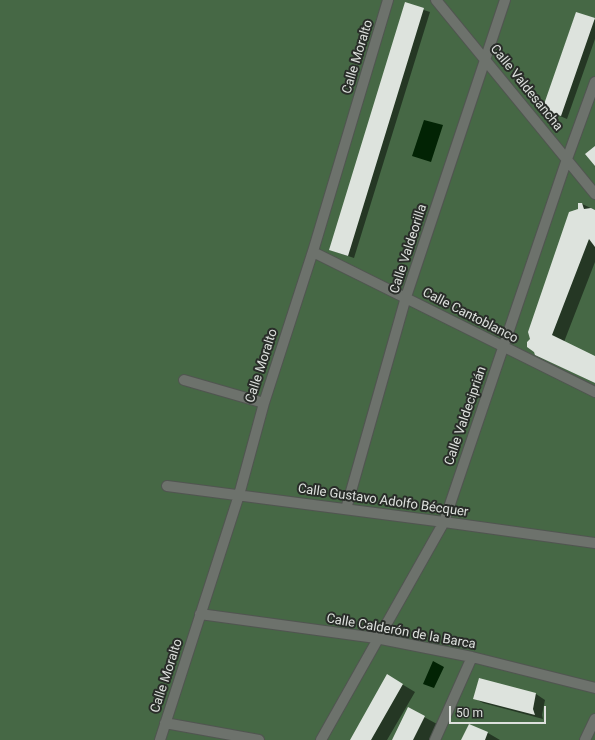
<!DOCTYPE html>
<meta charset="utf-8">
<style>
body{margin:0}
#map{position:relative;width:595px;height:740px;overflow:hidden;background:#333833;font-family:Roboto,sans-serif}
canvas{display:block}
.scale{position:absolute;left:449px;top:706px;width:97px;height:18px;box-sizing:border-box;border:2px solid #dde0dd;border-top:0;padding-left:5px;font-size:12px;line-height:14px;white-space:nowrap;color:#dde0dd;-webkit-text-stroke:3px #292d29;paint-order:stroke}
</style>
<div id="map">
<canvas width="595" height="740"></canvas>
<div class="scale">50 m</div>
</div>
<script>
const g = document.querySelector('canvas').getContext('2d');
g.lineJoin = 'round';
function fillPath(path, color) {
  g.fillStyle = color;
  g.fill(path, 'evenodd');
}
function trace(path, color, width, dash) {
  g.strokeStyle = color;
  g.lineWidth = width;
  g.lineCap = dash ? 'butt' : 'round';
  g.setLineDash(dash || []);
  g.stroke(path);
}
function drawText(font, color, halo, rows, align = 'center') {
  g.font = font + ' Roboto,sans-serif';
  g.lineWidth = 4;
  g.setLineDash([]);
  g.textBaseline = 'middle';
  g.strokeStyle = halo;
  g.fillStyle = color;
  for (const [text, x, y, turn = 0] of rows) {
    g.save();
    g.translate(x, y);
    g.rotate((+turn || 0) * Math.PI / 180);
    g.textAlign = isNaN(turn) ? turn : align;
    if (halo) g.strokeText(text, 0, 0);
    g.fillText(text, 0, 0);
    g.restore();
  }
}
fillPath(new Path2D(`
 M 0,0 L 595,0 L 595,740 L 0,740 Z`), '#466845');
fillPath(new Path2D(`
 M 424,120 L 443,125 L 431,162 L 412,156 Z
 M 433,661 L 444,667 L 434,688 L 423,684 Z`), '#022304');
fillPath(new Path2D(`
 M 406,4 L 430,12 L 354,258 L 330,250 Z
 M 576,13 L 595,20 L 595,39 L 567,119 L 543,109 Z
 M 580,203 L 595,210 L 595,262 L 564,342 L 595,357 L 595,383 L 536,355 L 531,340 Z
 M 479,679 L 536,694 L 545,700 L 542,715 L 543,719 L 483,703 L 474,698 Z
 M 400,683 L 415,692 L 387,740 L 351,740 Z
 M 424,717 L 437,724 L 429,740 L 393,740 Z
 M 469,725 L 488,733 L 500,740 L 462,740 Z`), '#0007');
fillPath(new Path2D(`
 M 405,2 L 424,8 L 348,256 L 329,250 Z
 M 576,12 L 595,18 L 561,116 L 542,110 Z
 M 595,146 L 595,166 L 585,154 Z
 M 578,203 L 582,203 L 584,209 L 591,208 L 595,210 L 595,247 L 589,239 L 552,335 L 595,356 L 595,383 L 535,355 L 534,352 L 527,347 L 527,342 L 530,339 L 528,332 L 569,212 L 578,209 Z
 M 387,674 L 403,684 L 371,740 L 350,740 Z
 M 479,678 L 536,693 L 533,709 L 535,715 L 473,699 Z
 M 408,707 L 425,716 L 413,740 L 392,740 Z
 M 469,724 L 488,732 L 485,740 L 461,740 Z`), '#dde3dd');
const minor = new Path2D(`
 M 436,0 L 595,194
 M 313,252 L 595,392
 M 184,380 L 264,403
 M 167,486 L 444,522 L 595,543
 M 346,509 L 406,297 L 505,0
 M 200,614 L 376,638 L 472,657 L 595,688
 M 165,723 L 259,740
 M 160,740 L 239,495 L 264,403 L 314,248 L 388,0
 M 321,740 L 444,522 L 567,159 L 595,82
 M 435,740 L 472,657
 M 585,740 L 595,719`);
trace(minor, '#515551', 12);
trace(minor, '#6d726c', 10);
drawText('13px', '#dde0dd', '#292d29', [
 ["Calle Moralto",358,57,-73],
 ["Calle Valdesancha",526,88,51],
 ["Calle Valdeorilla",409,249,-72],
 ["Calle Cantoblanco",470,316,27],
 ["Calle Moralto",262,366,-72],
 ["Calle Valdeciprián",466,416,-71],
 ["Calle Gustavo Adolfo Bécquer",383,501,8],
 ["Calle Calderón de la Barca",401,632,10],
 ["Calle Moralto",167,676,-72]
]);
</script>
